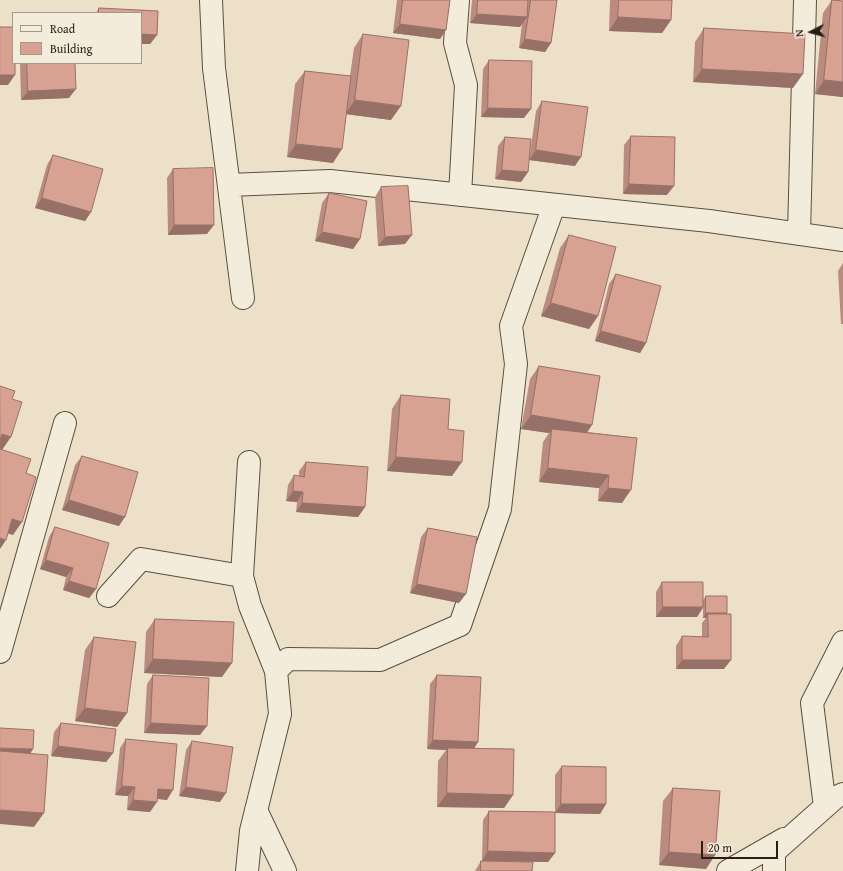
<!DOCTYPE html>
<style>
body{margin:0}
#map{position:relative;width:843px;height:871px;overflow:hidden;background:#ece1c8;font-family:"Gentium Book Plus",serif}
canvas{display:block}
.legend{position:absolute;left:12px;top:12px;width:130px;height:52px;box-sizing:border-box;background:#f3ecdb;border:1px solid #a2998c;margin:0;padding:5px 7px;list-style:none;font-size:12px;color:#291d16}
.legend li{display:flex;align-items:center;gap:8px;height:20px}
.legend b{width:20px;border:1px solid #a2998c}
.north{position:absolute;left:791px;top:12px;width:40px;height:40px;-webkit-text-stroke:3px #f3ecdb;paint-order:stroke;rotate:264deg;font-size:11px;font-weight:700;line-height:16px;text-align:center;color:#291d16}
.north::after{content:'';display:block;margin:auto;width:14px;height:18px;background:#291d16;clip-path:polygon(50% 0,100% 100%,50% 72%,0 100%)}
.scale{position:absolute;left:701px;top:841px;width:77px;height:18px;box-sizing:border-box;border:2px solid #291d16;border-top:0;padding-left:5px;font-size:12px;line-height:14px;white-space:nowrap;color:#291d16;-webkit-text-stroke:3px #f3ecdb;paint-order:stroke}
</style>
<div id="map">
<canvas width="843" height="871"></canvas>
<ul class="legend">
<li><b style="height:5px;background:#f3ecdb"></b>Road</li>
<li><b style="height:11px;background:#d8a293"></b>Building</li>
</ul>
<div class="north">N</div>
<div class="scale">20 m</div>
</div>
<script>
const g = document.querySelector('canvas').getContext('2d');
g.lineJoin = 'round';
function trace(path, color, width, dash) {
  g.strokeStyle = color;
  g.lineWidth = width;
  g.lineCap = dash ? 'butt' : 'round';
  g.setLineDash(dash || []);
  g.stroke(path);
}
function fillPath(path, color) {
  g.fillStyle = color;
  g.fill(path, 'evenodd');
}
const minor = new Path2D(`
 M 211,0 L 214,68 L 243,298
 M 458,0 L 455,43 L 466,85 L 460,195
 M 229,185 L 330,181 L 709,221 L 843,240
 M 799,234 L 805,0
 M 108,596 L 141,559 L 242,576
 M 0,652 L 65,423
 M 276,671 L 288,659 L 380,660 L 460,625 L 500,509 L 516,364 L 511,326 L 554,205
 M 825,807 L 812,703 L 843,642
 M 256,810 L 285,871
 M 247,871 L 251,831 L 280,714 L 276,671 L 250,606 L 242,576 L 249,462
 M 728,871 L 784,839
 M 774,871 L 774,852 L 836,797 L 843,794`);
trace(minor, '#5a4e42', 24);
trace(minor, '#f3ecdb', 22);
fillPath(new Path2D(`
 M 397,0 L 450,0 L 446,30 L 440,39 L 393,33 Z
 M 472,0 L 557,0 L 551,43 L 545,52 L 519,48 L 522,24 L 520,27 L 470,23 Z
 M 610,0 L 672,0 L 671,20 L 662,33 L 609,31 Z
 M 832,0 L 843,1 L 843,97 L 815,94 L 823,13 Z
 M 99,8 L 158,11 L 157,35 L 150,44 L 141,44 L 141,13 L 96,13 Z
 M 704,28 L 793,88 L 693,82 L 695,42 Z
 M 363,34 L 391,120 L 346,114 L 333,163 L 287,157 L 295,84 L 305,71 L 350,76 L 354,48 Z
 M 489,60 L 524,118 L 481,117 L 483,69 Z
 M 20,63 L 75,63 L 69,98 L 21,100 Z
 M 542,101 L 575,166 L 529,160 L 536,111 Z
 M 631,136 L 667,195 L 623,194 L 624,145 Z
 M 505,137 L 528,172 L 521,182 L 495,179 L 498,146 Z
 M 53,155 L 91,212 L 85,221 L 35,208 L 47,165 Z
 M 173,169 L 207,234 L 168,235 L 167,178 Z
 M 381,187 L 405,244 L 378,246 L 375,197 Z
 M 329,193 L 360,239 L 353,249 L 315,241 L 322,203 Z
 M 569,235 L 598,316 L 589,329 L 541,316 L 560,248 Z
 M 843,263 L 843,324 L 841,324 L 838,271 Z
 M 616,274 L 646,343 L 640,353 L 595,341 L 609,284 Z
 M 539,366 L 587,432 L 637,438 L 622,503 L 598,501 L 599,488 L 539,482 L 543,442 L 549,433 L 521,429 L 530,379 Z
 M 401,395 L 448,429 L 452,476 L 387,471 L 392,409 Z
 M 82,456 L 119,526 L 62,510 L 75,465 Z
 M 306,462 L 365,507 L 358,517 L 296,512 L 297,502 L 286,501 L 288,485 L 294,475 L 299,476 L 299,471 Z
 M 55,527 L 96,589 L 89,598 L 63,590 L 66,577 L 40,569 L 49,537 Z
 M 428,528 L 459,603 L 410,593 L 421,537 Z
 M 662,582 L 703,600 L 706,596 L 727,613 L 727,614 L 724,669 L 676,669 L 676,646 L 682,636 L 702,637 L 702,623 L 706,618 L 703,618 L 703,608 L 697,617 L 656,617 L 656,592 Z
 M 155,619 L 222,677 L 144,673 L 146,632 Z
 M 94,637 L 127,713 L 117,727 L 75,721 L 85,650 Z
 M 153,675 L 200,735 L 144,733 L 147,684 Z
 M 437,675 L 478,742 L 474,748 L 513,795 L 504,808 L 437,807 L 438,761 L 446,750 L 427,749 L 430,684 Z
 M 61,723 L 113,753 L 106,762 L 51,756 L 54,732 Z
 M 126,739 L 167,800 L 157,799 L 150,812 L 127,810 L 128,796 L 115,795 L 120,748 Z
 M 192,741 L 220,802 L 179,796 L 186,750 Z
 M 562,766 L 606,804 L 600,814 L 555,813 L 555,853 L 548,862 L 482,861 L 483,820 L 489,811 L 555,812 L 555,775 Z
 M 673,788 L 715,855 L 706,869 L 659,865 L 663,801 Z
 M 481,861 L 532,871 L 475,871 Z`), '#ba8b7e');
fillPath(new Path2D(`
 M 477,14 L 527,17 L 520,27 L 470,23 Z
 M 618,17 L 671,20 L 662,33 L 609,31 Z
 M 400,24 L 446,30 L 440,39 L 393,33 Z
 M 141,34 L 157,35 L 150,44 L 141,44 Z
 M 525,39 L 551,43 L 545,52 L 519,48 Z
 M 702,69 L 803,74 L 793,88 L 693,82 Z
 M 0,75 L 15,75 L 8,85 L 0,85 Z
 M 824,80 L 843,82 L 843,97 L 815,94 Z
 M 76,89 L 69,98 L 21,100 L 28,91 Z
 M 355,100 L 401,106 L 391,120 L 345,114 Z
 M 488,108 L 531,109 L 524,118 L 481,117 Z
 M 296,144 L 342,149 L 333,163 L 287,157 Z
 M 536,150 L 581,157 L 575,166 L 529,160 Z
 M 502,170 L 528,172 L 521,182 L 495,179 Z
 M 629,184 L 674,186 L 667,195 L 623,194 Z
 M 42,198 L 91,212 L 85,221 L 35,208 Z
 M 174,225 L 214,225 L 207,234 L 168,235 Z
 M 322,232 L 360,239 L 353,249 L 315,241 Z
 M 412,235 L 405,244 L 378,246 L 385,237 Z
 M 551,303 L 598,316 L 589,329 L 541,316 Z
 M 601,331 L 646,343 L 640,353 L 595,341 Z
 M 531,415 L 592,425 L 583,439 L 552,429 L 549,433 L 521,429 Z
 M 2,434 L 11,437 L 2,450 L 0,450 L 0,437 Z
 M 396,457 L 462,462 L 452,476 L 387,471 Z
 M 548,468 L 609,475 L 599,488 L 539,482 Z
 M 608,488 L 631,490 L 622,503 L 598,501 Z
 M 293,491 L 303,492 L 297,502 L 286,501 Z
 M 69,500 L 125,517 L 119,526 L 62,510 Z
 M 302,503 L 365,507 L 358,517 L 296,512 Z
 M 12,519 L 22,522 L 13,535 L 3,532 Z
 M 0,538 L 6,540 L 0,549 Z
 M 46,560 L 73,568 L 66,577 L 40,569 Z
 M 69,581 L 96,589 L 89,598 L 63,590 Z
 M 417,584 L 466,594 L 459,603 L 410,593 Z
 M 663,607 L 703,607 L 697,617 L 656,617 Z
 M 706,613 L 727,613 L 724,618 L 708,614 L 706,618 L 703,618 Z
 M 153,659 L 232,663 L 222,677 L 144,673 Z
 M 682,660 L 731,660 L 724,669 L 676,669 Z
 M 85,708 L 127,713 L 117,727 L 75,721 Z
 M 151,723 L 207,726 L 200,735 L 144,733 Z
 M 433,740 L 478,742 L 472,752 L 448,748 L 446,750 L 427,749 Z
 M 58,746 L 113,753 L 106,762 L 51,756 Z
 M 0,748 L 33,749 L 27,759 L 0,758 Z
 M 122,786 L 135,787 L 128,796 L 115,795 Z
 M 186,787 L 226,793 L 220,802 L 179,796 Z
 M 158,789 L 173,790 L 167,800 L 151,798 Z
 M 447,793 L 513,795 L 504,808 L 437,807 Z
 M 133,800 L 157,802 L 150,812 L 127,810 Z
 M 561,804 L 606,804 L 600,814 L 555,813 Z
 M 0,810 L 44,813 L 34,827 L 0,824 Z
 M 488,851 L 555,853 L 548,862 L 482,861 Z
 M 669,852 L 715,855 L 706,869 L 659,865 Z`), '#977167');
const building = new Path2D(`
 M 403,0 L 450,0 L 446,30 L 400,24 Z
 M 478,0 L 528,0 L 527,17 L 477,14 Z
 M 531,0 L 557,0 L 551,43 L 525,39 Z
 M 619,0 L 672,0 L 671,20 L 618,17 Z
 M 832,0 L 843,1 L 843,82 L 824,80 Z
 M 99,8 L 158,11 L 157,35 L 141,34 L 141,13 L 99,13 Z
 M 0,27 L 13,27 L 13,63 L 15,63 L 15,75 L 0,75 Z
 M 704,28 L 805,34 L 803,74 L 702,69 Z
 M 363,34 L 409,40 L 401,106 L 355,100 Z
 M 489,60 L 532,61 L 531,109 L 488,108 Z
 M 27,63 L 75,63 L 76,89 L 28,91 Z
 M 305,71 L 351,76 L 342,149 L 296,144 Z
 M 542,101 L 588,107 L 581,157 L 536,150 Z
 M 631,136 L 675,137 L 674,186 L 629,184 Z
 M 505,137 L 531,139 L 528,172 L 502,170 Z
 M 53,155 L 103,169 L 91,212 L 42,198 Z
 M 213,168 L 214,225 L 174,225 L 173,169 Z
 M 408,186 L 412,235 L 385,237 L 381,187 Z
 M 329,193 L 367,201 L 360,239 L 322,232 Z
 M 569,235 L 616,247 L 598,316 L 551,303 Z
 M 616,274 L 661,286 L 646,343 L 601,331 Z
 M 539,366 L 600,376 L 592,425 L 531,415 Z
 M 0,386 L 15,391 L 12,399 L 22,402 L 11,437 L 2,434 L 0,441 Z
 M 401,395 L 450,399 L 448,429 L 464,431 L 462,462 L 396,457 Z
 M 552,429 L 637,438 L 631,490 L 608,488 L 609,475 L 548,468 Z
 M 0,449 L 31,459 L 26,473 L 36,477 L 22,522 L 12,519 L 6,540 L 0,538 Z
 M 82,456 L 138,472 L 125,517 L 69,500 Z
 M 306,462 L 368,467 L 365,507 L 302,503 L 303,492 L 293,491 L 294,475 L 304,477 Z
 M 55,527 L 109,543 L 96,589 L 69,581 L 73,568 L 46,560 Z
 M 428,528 L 477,537 L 466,594 L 417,584 Z
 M 662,582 L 703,582 L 703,607 L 663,607 Z
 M 706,596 L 727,596 L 727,613 L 706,613 Z
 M 708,614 L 731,614 L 731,660 L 682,660 L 682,636 L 708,637 Z
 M 155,619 L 234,622 L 232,663 L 153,659 Z
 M 94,637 L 136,642 L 127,713 L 85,708 Z
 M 153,675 L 209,678 L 207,726 L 151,723 Z
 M 437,675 L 481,677 L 478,742 L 433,740 Z
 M 61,723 L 116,729 L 113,753 L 58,746 Z
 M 0,728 L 34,730 L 33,749 L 0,748 Z
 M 126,739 L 177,744 L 173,790 L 158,789 L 157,802 L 133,800 L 135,787 L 122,786 Z
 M 192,741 L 233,747 L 226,793 L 186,787 Z
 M 448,748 L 514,749 L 513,795 L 447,793 Z
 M 0,751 L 48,755 L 44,813 L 0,810 Z
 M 562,766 L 606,767 L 606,804 L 561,804 Z
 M 673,788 L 720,791 L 715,855 L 669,852 Z
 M 489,811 L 555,812 L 555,853 L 488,851 Z
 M 481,861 L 533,862 L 532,871 L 481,871 Z`);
fillPath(building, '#d8a293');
trace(building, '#977167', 1);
</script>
